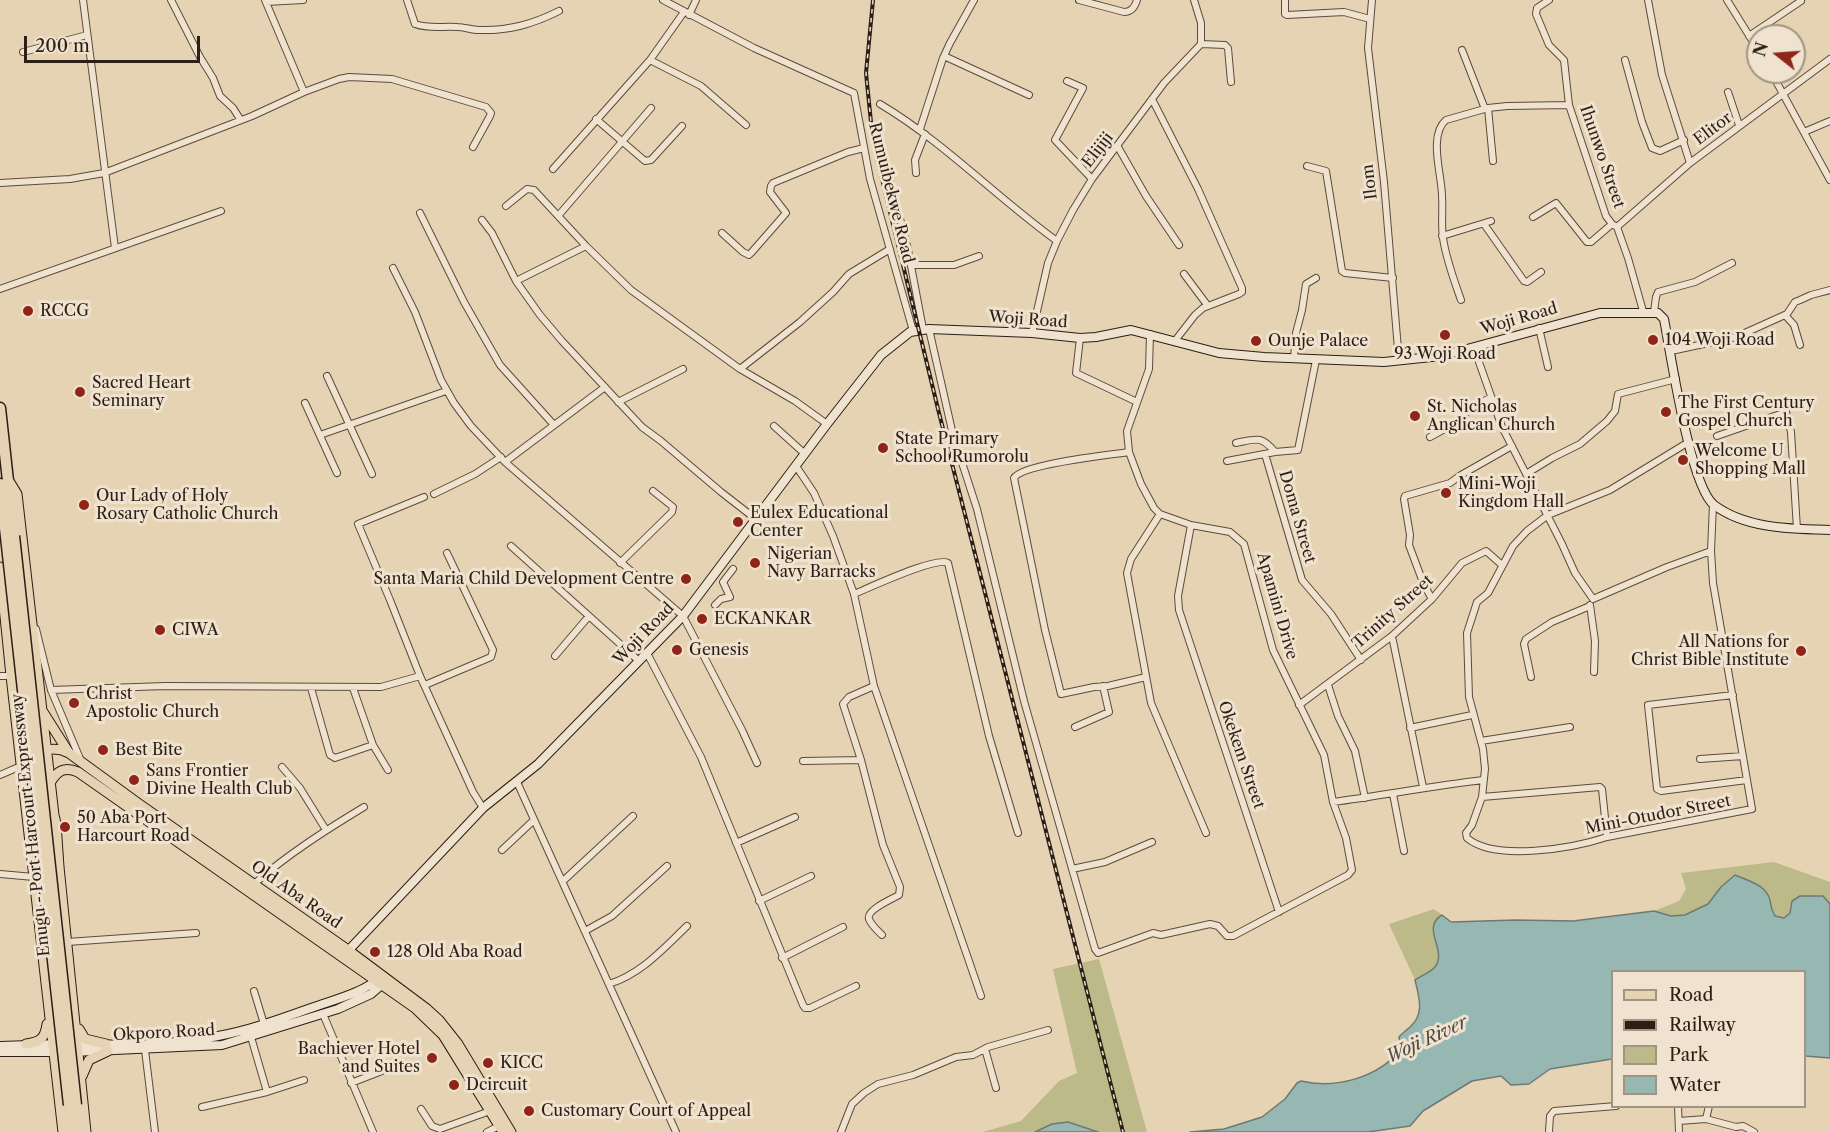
<!DOCTYPE html>
<style>
body{margin:0}
#map{position:relative;width:1830px;height:1132px;overflow:hidden;background:#e6d3b3;font-family:"Libre Caslon Text",serif}
canvas{display:block}
.legend{position:absolute;left:1611px;top:970px;width:195px;height:138px;box-sizing:border-box;background:#efe2ce;border:2px solid #a19484;margin:0;padding:8px 10px;list-style:none;font-size:18px;color:#2d1e16}
.legend li{display:flex;align-items:center;gap:12px;height:30px}
.legend b{width:30px;border:2px solid #a19484}
.north{position:absolute;left:1746px;top:24px;width:60px;height:60px;box-sizing:border-box;background:#efe2ce;border:2px solid #a19484;border-radius:50%;rotate:287deg;font-size:16px;font-weight:700;line-height:24px;text-align:center;color:#2d1e16}
.north::after{content:'';display:block;margin:auto;width:21px;height:27px;background:#8f2418;clip-path:polygon(50% 0,100% 100%,50% 72%,0 100%)}
.scale{position:absolute;left:24px;top:36px;width:176px;height:27px;box-sizing:border-box;border:3px solid #2d1e16;border-top:0;padding-left:8px;font-size:18px;line-height:21px;white-space:nowrap;color:#2d1e16;-webkit-text-stroke:4px #efe2ce;paint-order:stroke}
</style>
<div id="map">
<canvas width="1830" height="1132"></canvas>
<ul class="legend">
<li><b style="height:8px;background:#e6d3b3"></b>Road</li>
<li><b style="height:8px;background:#2d1e16"></b>Railway</li>
<li><b style="height:16px;background:#bcba88"></b>Park</li>
<li><b style="height:16px;background:#97b7b2"></b>Water</li>
</ul>
<div class="north">N</div>
<div class="scale">200 m</div>
</div>
<script>
const g = document.querySelector('canvas').getContext('2d');
g.lineJoin = 'round';
function fillPath(path, color) {
  g.fillStyle = color;
  g.fill(path, 'evenodd');
}
function trace(path, color, width, dash) {
  g.strokeStyle = color;
  g.lineWidth = width;
  g.lineCap = dash ? 'butt' : 'round';
  g.setLineDash(dash || []);
  g.stroke(path);
}
function drawText(font, color, halo, rows, align = 'center') {
  g.font = font + ' "Libre Caslon Text",serif';
  g.lineWidth = 6;
  g.setLineDash([]);
  g.textBaseline = 'middle';
  g.strokeStyle = halo;
  g.fillStyle = color;
  for (const [text, x, y, turn = 0] of rows) {
    g.save();
    g.translate(x, y);
    g.rotate((+turn || 0) * Math.PI / 180);
    g.textAlign = isNaN(turn) ? turn : align;
    if (halo) g.strokeText(text, 0, 0);
    g.fillText(text, 0, 0);
    g.restore();
  }
}
fillPath(new Path2D(`
 M 1774,862 L 1830,882 L 1830,904 L 1823,896 L 1792,901 L 1790,913 L 1784,918 L 1774,916 L 1770,907 L 1721,887 C 1717,892 1714,899 1709,903 C 1695,916 1670,920 1654,911 L 1679,901 L 1686,889 L 1681,873 Z
 M 1434,909 L 1442,915 C 1420,928 1448,950 1435,967 C 1431,972 1421,976 1415,980 L 1389,924 Z
 M 1099,959 L 1147,1132 L 1098,1132 L 1067,1122 L 1052,1124 L 1035,1132 L 983,1132 L 1021,1121 L 1059,1081 L 1077,1073 L 1053,969 Z`), '#bcba88');
const water = new Path2D(`
 M 1735,875 C 1747,880 1763,884 1769,897 C 1772,903 1769,907 1775,916 L 1784,918 L 1790,913 L 1792,901 L 1800,896 L 1823,896 L 1830,904 L 1830,1058 L 1805,1056 L 1804,972 L 1612,972 L 1612,1059 L 1550,1069 L 1529,1084 L 1511,1085 L 1501,1076 L 1472,1081 L 1423,1111 L 1410,1126 L 1368,1132 L 1190,1132 L 1224,1129 L 1262,1117 L 1285,1099 L 1297,1083 L 1301,1081 C 1336,1089 1378,1078 1401,1049 L 1399,1037 C 1402,1033 1406,1031 1410,1027 C 1425,1014 1419,997 1415,980 C 1421,976 1431,972 1435,967 C 1448,950 1420,928 1442,915 L 1451,922 L 1516,920 L 1573,921 L 1654,911 L 1671,916 L 1685,915 L 1708,904 L 1721,887 Z
 M 1068,1122 L 1098,1132 L 1035,1132 L 1052,1124 Z`);
fillPath(water, '#97b7b2');
trace(water, '#6d7a74', 1.5);
const street = new Path2D(`
 M 83,0 L 115,248
 M 171,0 L 200,57 L 213,78 L 220,96 L 233,108 L 240,119
 M 265,0 L 304,92
 M 407,0 L 415,24 C 428,29 443,26 457,27 C 465,27 471,30 479,30 C 509,31 533,24 559,11
 M 663,0 L 754,48 L 854,93 L 870,179 L 913,331
 M 1079,0 L 1124,12 C 1131,12 1135,7 1137,0
 M 1285,0 L 1285,14 L 1287,15 L 1344,12 L 1370,19
 M 1372,0 L 1368,48 L 1384,182 L 1399,361
 M 1549,0 L 1537,8 L 1536,14 L 1549,45 L 1564,60 L 1569,105 L 1606,216 L 1612,224 L 1617,227 L 1628,258 L 1643,311
 M 1648,0 L 1662,75 L 1690,163
 M 1727,0 L 1758,50
 M 266,2 L 303,0
 M 689,15 L 696,0
 M 1749,36 L 1801,1
 M 1201,44 L 1225,45 L 1228,48 L 1231,82
 M 1462,50 L 1485,109
 M 23,52 L 87,35
 M 944,56 L 1029,95
 M 650,60 L 701,86 L 746,125
 M 1625,60 L 1642,122 L 1652,148 L 1660,151 L 1684,140
 M 1771,72 L 1830,180
 M 1067,81 L 1083,88 L 1055,140 L 1092,179
 M 1728,92 L 1739,125
 M 1152,99 L 1198,189 L 1242,288 L 1242,292 L 1239,294 L 1203,308 L 1195,315 L 1174,342
 M 880,104 C 944,142 996,197 1057,241
 M 1488,108 L 1493,161
 M 596,119 L 645,161 L 651,160 L 682,126
 M 920,129 L 943,58 L 950,43 L 974,0
 M 1804,132 L 1830,121
 M 1118,147 L 1146,196 L 1179,245
 M 886,163 L 894,205 L 901,222 L 908,250 L 923,329
 M 1307,166 L 1326,171 L 1342,271 L 1345,273 L 1393,278
 M 553,169 L 650,60 L 684,12
 M 916,173 L 915,160 L 925,134
 M 0,183 L 70,179 L 104,173 L 252,116 L 304,92 L 339,79 L 349,77 L 392,79 L 486,107 L 491,113 L 490,116 L 473,147
 M 506,206 L 527,189 L 534,190 L 586,246 L 631,290 L 740,369 L 795,401 L 827,424
 M 420,213 L 464,302 L 500,365 L 554,425
 M 558,216 L 651,108
 M 1533,217 L 1556,203 L 1587,242 L 1591,242 L 1612,224
 M 482,220 L 492,233 L 516,281 L 540,315 L 562,341 L 642,427 L 661,441 L 721,492 L 757,520
 M 1484,224 L 1524,281 L 1527,282 L 1541,272
 M 1617,227 L 1690,163 L 1830,59
 M 722,233 L 743,252 L 749,255 L 751,253 L 786,213 L 770,192 L 771,186 L 773,183 L 848,152 L 864,148
 M 1442,236 L 1491,221
 M 911,265 L 954,265 L 979,256
 M 393,268 L 415,312 L 441,380 L 454,403 L 471,426 L 505,462 L 683,616 L 742,730 L 757,763
 M 1184,274 L 1208,306
 M 516,281 L 586,246
 M 0,289 L 221,211
 M 1461,300 C 1454,280 1446,259 1443,238 C 1441,225 1443,210 1442,196 C 1442,176 1428,135 1446,120 L 1488,108 L 1507,106 L 1569,105
 M 1654,312 L 1656,297 L 1658,292 L 1695,282 L 1732,263
 M 1785,315 L 1794,325 L 1800,345
 M 1539,328 L 1548,367
 M 929,329 L 953,435 L 977,509 L 1024,701 L 1095,949 L 1098,953 L 1153,933 L 1161,935 L 1210,924 L 1218,926 L 1227,936 L 1233,936 L 1348,875 L 1352,870 L 1346,838 L 1333,802 L 1324,755 L 1273,650 L 1244,544 L 1230,532 L 1191,525 L 1160,514 L 1154,508 L 1141,484 L 1129,452 L 1127,431 L 1149,369 L 1150,334
 M 1032,333 L 1048,263 L 1057,241 L 1073,210 L 1092,179 L 1164,83 L 1201,44 L 1201,23 L 1194,0
 M 1080,338 L 1076,373 L 1137,402
 M 1474,348 L 1502,427 L 1561,542 L 1575,573 L 1593,599
 M 1671,351 L 1736,337 L 1787,314 L 1795,302 L 1800,300 L 1811,295 L 1830,290
 M 1294,358 L 1296,333 L 1302,310 L 1306,284 L 1316,278
 M 740,369 L 800,322 L 833,292 L 849,274 L 890,249
 M 327,376 L 372,474
 M 618,402 L 683,369
 M 305,403 L 337,473
 M 774,426 L 805,454
 M 320,435 L 446,391
 M 1717,436 L 1786,412 L 1791,432 L 1797,529
 M 1430,437 L 1461,420 L 1469,408 L 1490,398
 M 1236,443 C 1256,439 1261,435 1275,452
 M 1687,443 L 1610,490 L 1548,515 L 1527,531 L 1513,546 L 1488,593 L 1477,602 L 1467,633 L 1469,697 L 1483,749 L 1485,769 L 1482,797 L 1472,825 L 1466,833 L 1467,838 C 1495,862 1574,848 1607,837 L 1752,809 L 1713,583 L 1711,551 L 1713,504
 M 1129,452 C 1109,455 1022,464 1014,478 L 1045,630 L 1061,694 L 1094,687 L 1108,686 L 1146,677
 M 1265,454 L 1302,580 L 1331,614 L 1361,660
 M 1227,461 L 1275,452 L 1298,450 L 1316,360
 M 505,462 L 605,387
 M 796,466 L 814,493 L 833,536 L 854,594 L 874,686 L 981,996
 M 1526,474 L 1552,458 L 1580,444 L 1607,421 L 1615,411 L 1618,394 L 1676,379
 M 434,494 L 475,474 L 501,457
 M 424,497 L 358,524 L 390,600 L 420,676 L 473,792 L 483,808
 M 1160,514 L 1131,559 L 1127,573 L 1151,703 L 1206,833
 M 1191,525 L 1178,596 L 1179,610 L 1279,912
 M 511,546 L 589,616
 M 620,563 L 672,512 L 673,507 L 653,491
 M 854,594 C 869,588 936,556 948,563 L 989,736 L 1018,833
 M 1432,599 L 1424,585 L 1409,545 L 1410,535 L 1404,499 L 1405,496 L 1450,483 L 1461,475 L 1512,446
 M 1593,599 L 1667,567 L 1711,551
 M 715,605 L 721,599 L 730,597 L 723,582 L 733,569
 M 1590,605 L 1595,641 L 1594,672
 M 36,629 L 51,690 L 81,761
 M 1392,636 L 1423,787
 M 647,653 L 701,757 L 803,1005 L 805,1008 L 810,1008 L 856,986
 M 555,656 L 589,616 L 639,661
 M 0,676 L 11,676
 M 1531,677 L 1524,644 L 1526,639 L 1552,622 L 1590,606
 M 425,685 L 491,657 L 493,650 L 447,553
 M 1328,685 L 1338,716 L 1355,751 L 1365,798
 M 874,686 L 849,697 L 843,704 L 861,760 L 883,845 L 900,887 L 899,895 C 892,899 866,910 869,919 C 871,925 878,931 882,935
 M 311,688 L 330,755 L 335,758 L 373,745
 M 353,688 L 373,745 L 388,770
 M 51,690 L 165,686 L 381,687 L 420,676
 M 1733,695 L 1648,705 L 1657,789 L 1661,791 L 1747,780
 M 1299,705 L 1392,636 L 1432,599 L 1462,563 L 1486,551 L 1502,565
 M 1075,727 L 1109,712 L 1103,686
 M 1410,728 L 1472,715
 M 1481,741 L 1570,727
 M 1700,759 L 1743,756
 M 803,761 L 861,760
 M 282,767 L 300,788 L 326,830
 M 0,775 L 21,766
 M 517,782 L 676,1132
 M 1393,794 L 1404,851
 M 1482,797 L 1600,787 L 1602,789 L 1607,837
 M 1333,802 C 1384,795 1433,786 1483,780
 M 736,843 L 795,817
 M 502,850 L 534,820
 M 1072,869 L 1105,862 L 1152,842
 M 0,874 L 34,877
 M 563,881 L 633,816
 M 254,884 C 288,854 326,830 364,807
 M 759,901 L 811,876
 M 585,931 L 612,916 L 667,866
 M 67,942 L 196,933
 M 782,958 L 843,927
 M 609,984 C 641,974 663,949 687,926
 M 254,991 L 264,1024
 M 323,1014 L 373,1132
 M 251,1037 L 267,1092
 M 985,1049 L 996,1088
 M 145,1050 L 155,1132
 M 351,1083 L 382,1071
 M 1678,1106 L 1679,1132
 M 202,1107 L 267,1092 L 304,1080
 M 421,1109 L 432,1126 L 440,1129 L 490,1111
 M 1706,1119 L 1709,1106
 M 1679,1121 L 1706,1119 L 1736,1127 L 1743,1126 L 1754,1132
 M 487,1132 L 499,1126
 M 841,1132 L 852,1104 L 864,1093 L 878,1084 L 913,1075 L 956,1057 L 973,1055 L 988,1047 L 1048,1030
 M 1549,1132 L 1550,1116 L 1554,1111 L 1616,1106`);
const secondary = new Path2D(`
 M 345,954 L 483,808 L 538,764 L 683,616 L 827,424 L 881,355 L 910,332 L 929,329 L 1032,333 L 1080,338 L 1096,337 L 1131,330 L 1219,353 L 1264,357 L 1384,362 L 1441,356 L 1600,313 L 1658,313 L 1664,319 C 1671,355 1690,486 1714,505 C 1746,529 1792,529 1830,530
 M 72,1044 C 120,1045 171,1046 218,1036 C 251,1030 283,1018 314,1007 C 337,999 362,993 381,977
 M 0,1046 L 60,1044
 M 0,1052 L 60,1052
 M 72,1052 L 222,1045 L 338,1009 L 371,994 L 385,982`);
const primary = new Path2D(`
 M 9,481 L 17,494 L 54,815 L 56,823 L 59,867 L 86,1132
 M 0,567 L 11,676 L 63,1132
 M 43,712 L 69,753
 M 21,766 C 34,752 51,744 69,753 L 139,804 L 348,950 L 427,1009 L 439,1020 L 458,1044 L 511,1132
 M 50,783 C 57,771 64,766 78,772 L 415,1008 L 443,1035 L 503,1132
 M 79,1029 L 85,1039 L 106,1044
 M 26,1044 C 40,1042 45,1039 47,1024
 M 82,1076 L 89,1060 L 108,1051`);
const highway = new Path2D(`
 M 0,408 L 14,536
 M 0,484 L 6,537
 M 69,1105 L 71,1132
 M 76,1105 L 79,1132`);
trace(street, '#5b4b3d', 8);
trace(secondary, '#2d1e16', 10);
trace(primary, '#2d1e16', 11);
trace(highway, '#2d1e16', 13);
trace(street, '#efe2ce', 6);
trace(secondary, '#efe2ce', 8);
trace(primary, '#e6d3b3', 9);
trace(highway, '#e6d3b3', 10);
const rail = new Path2D(`
 M 873,0 L 866,73 L 873,142 L 939,413 L 1123,1132`);
trace(rail, '#2d1e16', 4);
trace(rail, '#efe2ce', 1.5, [4.5]);
const highwayBridge = new Path2D(`
 M 14,536 L 76,1105
 M 6,537 L 69,1105`);
trace(highwayBridge, '#2d1e16', 13, []);
trace(highwayBridge, '#e6d3b3', 10);
for (const [x, y, r, color] of [
 [28,311,6,"#8f2418"],
 [1445,335,6,"#8f2418"],
 [1653,340,6,"#8f2418"],
 [1256,341,6,"#8f2418"],
 [80,392,6,"#8f2418"],
 [1666,412,6,"#8f2418"],
 [1415,416,6,"#8f2418"],
 [883,448,6,"#8f2418"],
 [1683,460,6,"#8f2418"],
 [1446,493,6,"#8f2418"],
 [84,505,6,"#8f2418"],
 [738,522,6,"#8f2418"],
 [755,563,6,"#8f2418"],
 [686,579,6,"#8f2418"],
 [702,619,6,"#8f2418"],
 [160,630,6,"#8f2418"],
 [677,650,6,"#8f2418"],
 [1801,651,6,"#8f2418"],
 [74,703,6,"#8f2418"],
 [103,750,6,"#8f2418"],
 [134,780,6,"#8f2418"],
 [65,827,6,"#8f2418"],
 [375,952,6,"#8f2418"],
 [432,1058,6,"#8f2418"],
 [488,1063,6,"#8f2418"],
 [454,1085,6,"#8f2418"],
 [529,1111,6,"#8f2418"]
]) {
  const dot = new Path2D();
  dot.arc(x, y, r, 0, 2 * Math.PI);
  g.fillStyle = color;
  g.fill(dot);
  trace(dot, '#efe2ce', 2);
}
drawText('16px', '#2d1e16', '#efe2ce', [
 ["Elitor",1713,129,-37],
 ["Elijiji",1098,150,-52],
 ["Ihunwo Street",1602,157,71],
 ["Ilom",1370,182,-97],
 ["Rumuibekwe Road",891,193,76],
 ["Woji Road",1519,319,-16],
 ["Woji Road",1028,320,4],
 ["Doma Street",1297,517,74],
 ["Apamini Drive",1277,606,74],
 ["Trinity Street",1393,612,-42],
 ["Woji Road",644,634,-46],
 ["Okekem Street",1241,755,71],
 ["Mini-Otudor Street",1658,815,-11],
 ["Enugu - Port Harcourt Expressway",31,825,-96],
 ["Old Aba Road",296,895,35],
 ["Okporo Road",164,1033,-3]
]);
drawText('16px', '#2d1e16', '#efe2ce', [
 ["RCCG",40,311],
 ["104 Woji Road",1665,340],
 ["Ounje Palace",1268,341],
 ["93 Woji Road",1445,354,"center"],
 ["Sacred Heart",92,383],
 ["Seminary",92,401],
 ["The First Century",1678,403],
 ["Gospel Church",1678,421],
 ["St. Nicholas",1427,407],
 ["Anglican Church",1427,425],
 ["State Primary",895,439],
 ["School Rumorolu",895,457],
 ["Welcome U",1695,451],
 ["Shopping Mall",1695,469],
 ["Mini-Woji",1458,484],
 ["Kingdom Hall",1458,502],
 ["Our Lady of Holy",96,496],
 ["Rosary Catholic Church",96,514],
 ["Eulex Educational",750,513],
 ["Center",750,531],
 ["Nigerian",767,554],
 ["Navy Barracks",767,572],
 ["Santa Maria Child Development Centre",674,579,"right"],
 ["ECKANKAR",714,619],
 ["CIWA",172,630],
 ["All Nations for",1789,642,"right"],
 ["Christ Bible Institute",1789,660,"right"],
 ["Genesis",689,650],
 ["Christ",86,694],
 ["Apostolic Church",86,712],
 ["Best Bite",115,750],
 ["Sans Frontier",146,771],
 ["Divine Health Club",146,789],
 ["50 Aba Port",77,818],
 ["Harcourt Road",77,836],
 ["128 Old Aba Road",387,952],
 ["Bachiever Hotel",420,1049,"right"],
 ["and Suites",420,1067,"right"],
 ["KICC",500,1063],
 ["Dcircuit",466,1085],
 ["Customary Court of Appeal",541,1111]
], 'left');
drawText('italic 18px', '#4d4c45', '#efe2ce', [
 ["Woji River",1427,1040,-25]
]);
</script>
